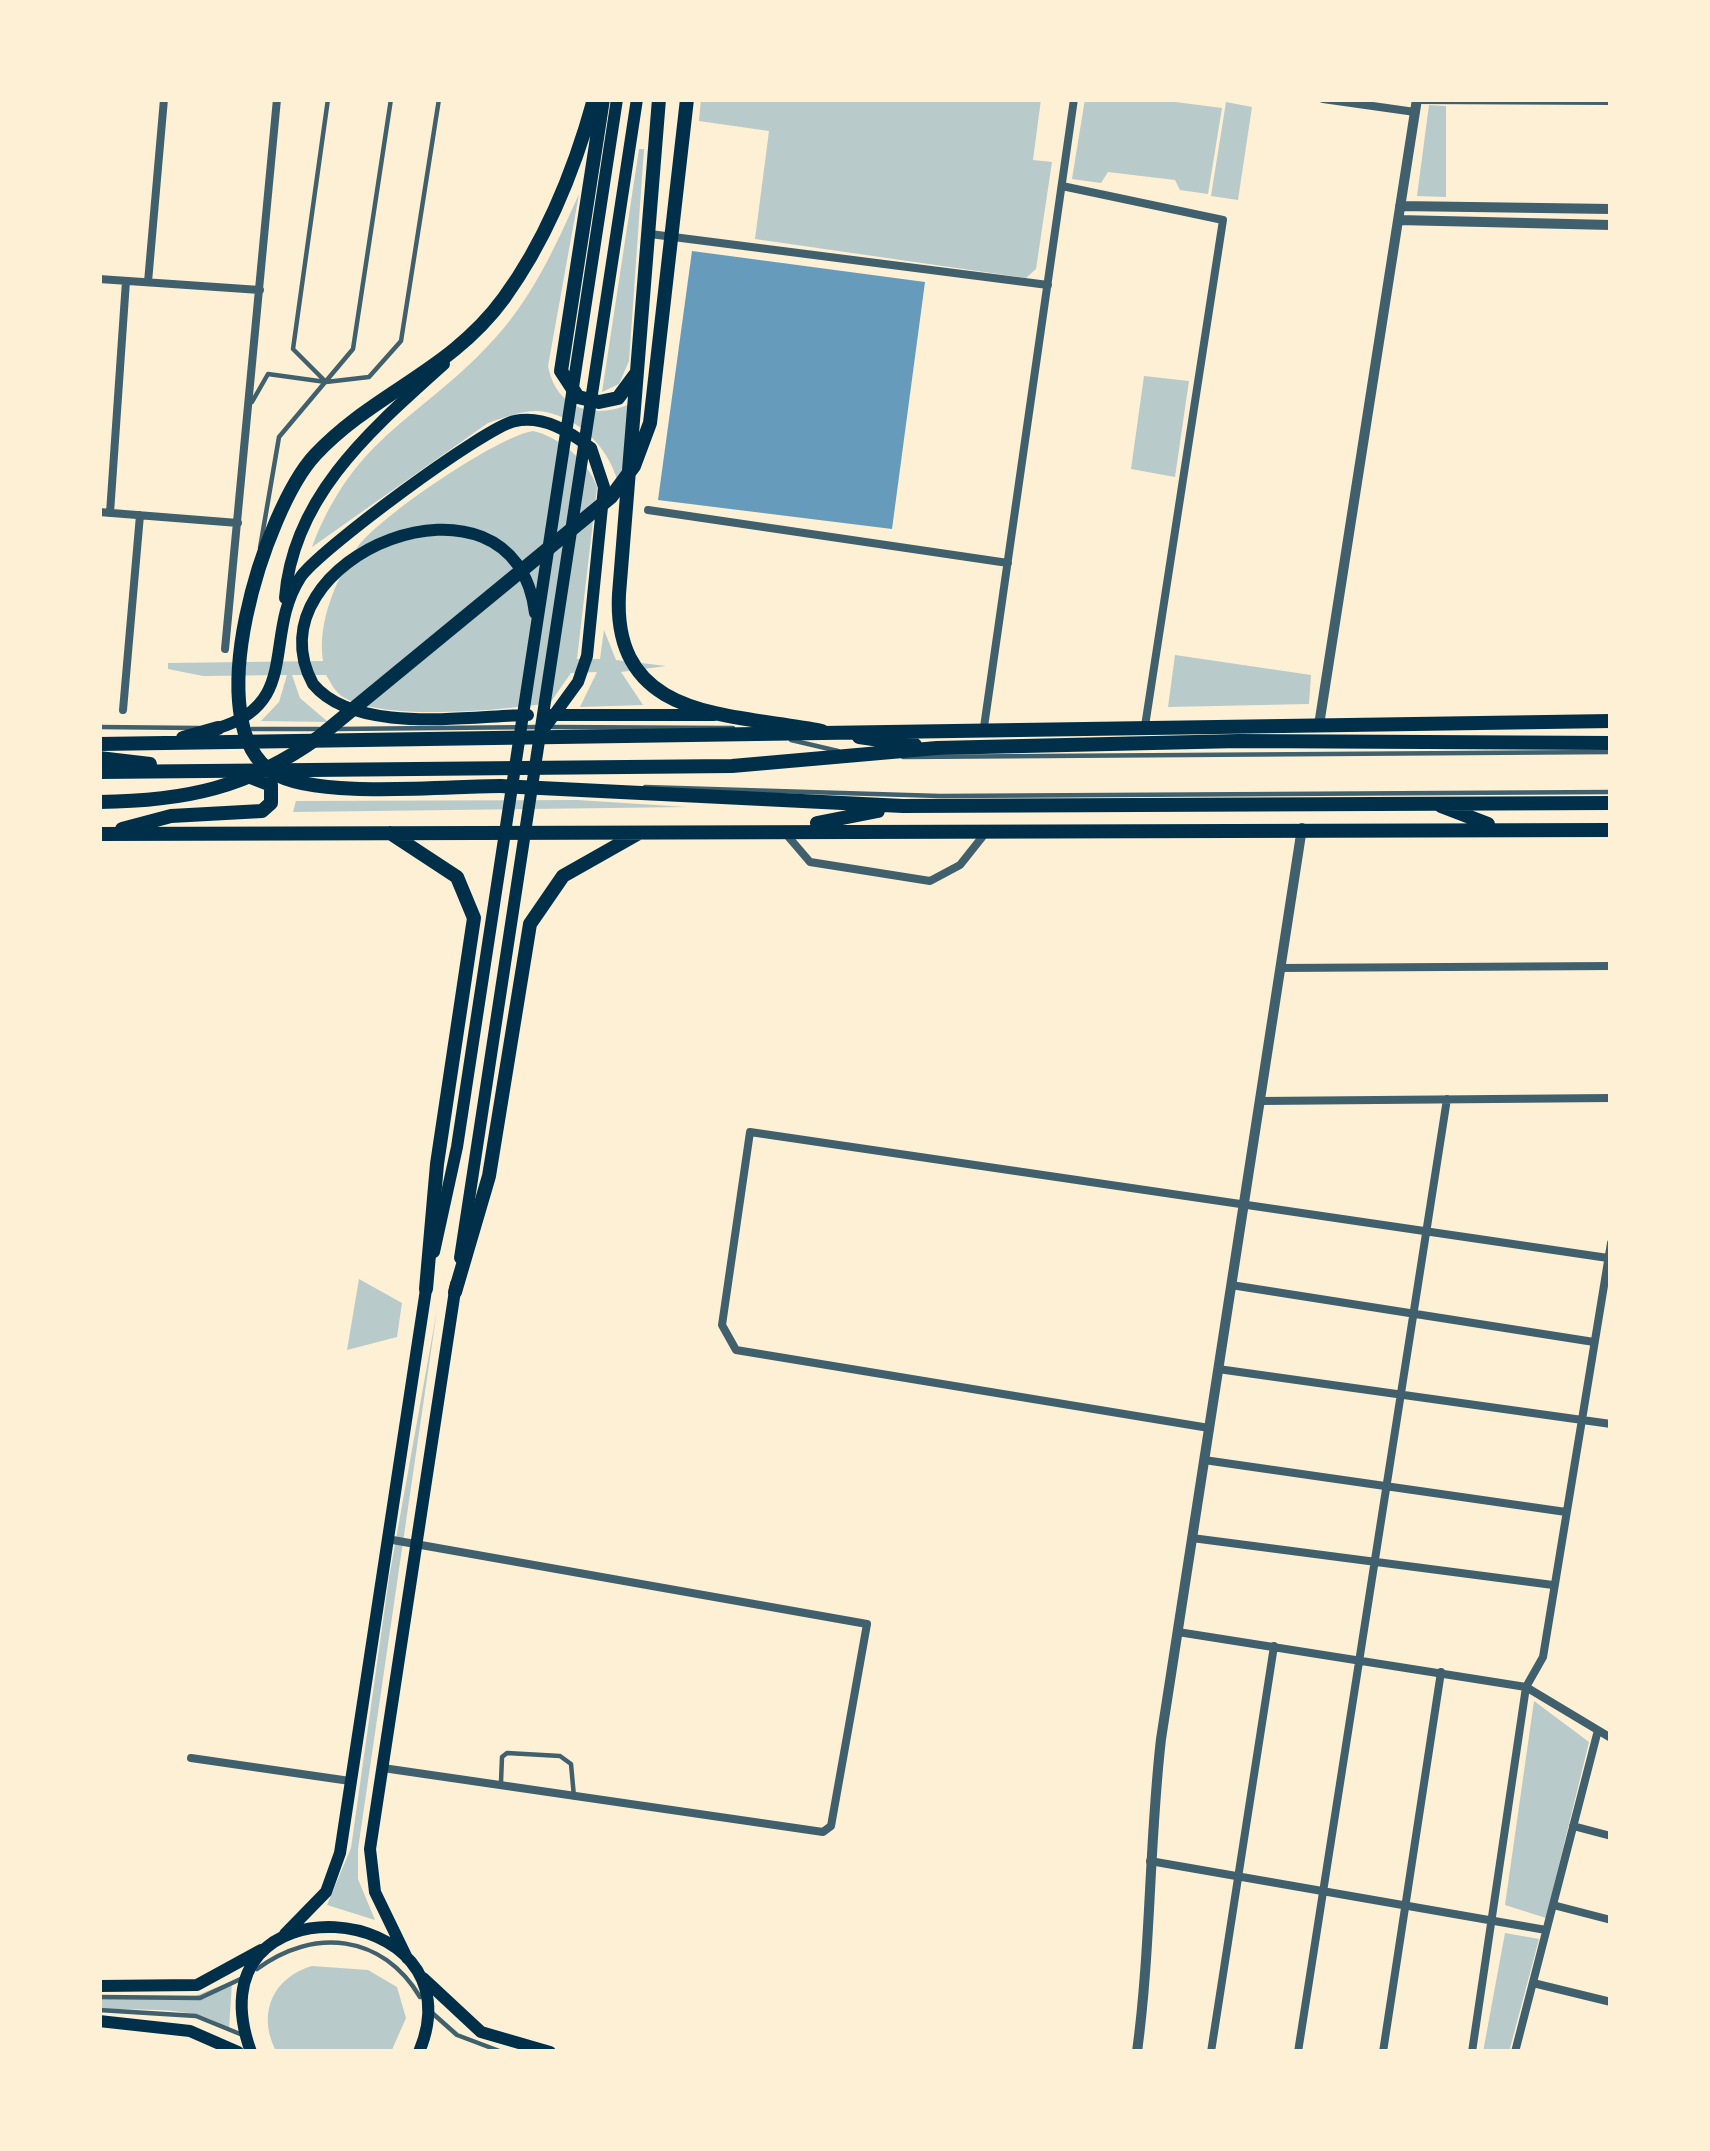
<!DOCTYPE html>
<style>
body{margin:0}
#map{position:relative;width:1710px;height:2151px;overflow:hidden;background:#fdf0d5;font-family:"PT Sans Narrow",sans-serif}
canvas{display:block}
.frame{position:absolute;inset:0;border:102px solid #fdf0d5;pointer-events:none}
</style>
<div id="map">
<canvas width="1710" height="2151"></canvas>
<div class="frame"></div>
</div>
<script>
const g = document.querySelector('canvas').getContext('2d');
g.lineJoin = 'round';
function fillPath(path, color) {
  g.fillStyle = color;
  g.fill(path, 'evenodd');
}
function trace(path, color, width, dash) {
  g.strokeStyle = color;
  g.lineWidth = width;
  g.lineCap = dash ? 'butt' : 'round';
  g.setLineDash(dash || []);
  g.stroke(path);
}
fillPath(new Path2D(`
 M 701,99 L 1041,99 L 1033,160 L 1052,162 L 1036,269 L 1026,278 L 755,239 L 769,131 L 699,121 Z
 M 1085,99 L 1152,99 L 1222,108 L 1208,194 L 1180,190 L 1175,180 L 1108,172 L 1101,183 L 1072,179 Z
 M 1226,102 L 1252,107 L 1238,200 L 1211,196 Z
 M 1429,105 L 1446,106 L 1446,197 L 1417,196 Z
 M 639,149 L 644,149 L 629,361 L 619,384 L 602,392 Z
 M 579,194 L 548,366 C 556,409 594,420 630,404 L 620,494 C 616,454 579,413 536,411 C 520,411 503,418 488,423 L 312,547 C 356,432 423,419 497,336 C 535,293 556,245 579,194 Z
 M 1144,376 L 1189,381 L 1175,477 L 1131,469 Z
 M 533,431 C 558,436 589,462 597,487 L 577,659 L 600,659 L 604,630 L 616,660 L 666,666 L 621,672 L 643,705 L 580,707 L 597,672 L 571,673 L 550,703 C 501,710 385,722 343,697 C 335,692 331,683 326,675 L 292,675 L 300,698 L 328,722 L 261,721 L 279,702 L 287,675 L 203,676 L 168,669 L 168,663 L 323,661 C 317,623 336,579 357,548 C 377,518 498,436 533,431 Z
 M 1175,655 L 1311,675 L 1309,704 L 1168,707 Z
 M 577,800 L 687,807 L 293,812 L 296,801 Z
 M 359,1279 L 402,1303 L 397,1337 L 347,1350 Z
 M 437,1310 L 358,1849 L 358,1879 L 375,1920 L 327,1905 L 351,1848 L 389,1578 Z
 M 1534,1701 L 1589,1742 L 1546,1918 L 1505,1905 Z
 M 1505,1933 L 1539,1939 L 1509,2052 L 1483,2052 Z
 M 312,1966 L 368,1970 L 397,1987 L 406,2018 L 391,2052 L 275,2049 C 257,2012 274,1977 312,1966 Z
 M 232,1981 L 229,2030 C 196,2004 140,2011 99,2009 L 99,1998 L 188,1999 Z`), '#b9caca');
fillPath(new Path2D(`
 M 692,251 L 925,282 L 892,529 L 658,500 Z`), '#669bbc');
trace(new Path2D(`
 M 326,382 L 293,349 L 328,99
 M 252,402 L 268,374 L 326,382 L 369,377 L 401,341 L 439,99
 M 260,548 L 279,437 L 353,349 L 391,99
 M 99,727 L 199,728
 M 552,727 L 733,728
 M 252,729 L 319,729
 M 336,729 L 541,727
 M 791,740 L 838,751
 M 903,757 L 1611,752
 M 645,787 L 940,796 L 1611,792
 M 501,1782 L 502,1757 L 507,1753 L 560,1756 L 571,1764 L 574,1797
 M 257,1969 C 314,1927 382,1934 420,1997
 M 99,1997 L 200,1998 L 247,1976
 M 99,2010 L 196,2016 L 245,2036
 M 430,2011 L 457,2035 L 502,2052`), '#3f606c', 4.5);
trace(new Path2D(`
 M 1323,99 L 1415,112
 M 1417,100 L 1611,101
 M 1062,186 L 1223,220 L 1145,726
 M 650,234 L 1048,285
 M 99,279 L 260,290
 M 148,282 L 164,99
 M 648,510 L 1008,563
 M 99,512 L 238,523
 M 110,513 L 126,281
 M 225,649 L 277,99
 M 123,710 L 140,515
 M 984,727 L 1074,99
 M 786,834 L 810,862 L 930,881 L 960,865 L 987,831
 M 1280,968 L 1611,966
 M 1260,1101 L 1611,1098
 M 1231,1285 L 1594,1342
 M 1218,1369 L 1611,1424
 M 1209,1428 L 736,1350 L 722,1325 L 750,1132 L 1608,1258
 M 1204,1460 L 1566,1512
 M 1192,1538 L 1553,1585
 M 1178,1632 L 1526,1687 L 1611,1738
 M 191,1758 L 350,1781
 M 383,1768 L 823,1832 L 831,1826 L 867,1624 L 387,1539
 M 1573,1826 L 1611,1836
 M 1150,1861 L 1546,1930
 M 1553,1905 L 1611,1920
 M 1533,1983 L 1611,2002
 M 1211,2052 L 1274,1646
 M 1298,2052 L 1447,1099
 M 1383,2052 L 1441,1672
 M 1472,2052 L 1526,1687 L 1543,1657 L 1611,1243
 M 1515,2052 L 1597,1734`), '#3f606c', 8);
trace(new Path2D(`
 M 1400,206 L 1611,209
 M 1398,220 L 1611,225
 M 1319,725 L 1417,99
 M 1137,2052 C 1151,1948 1149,1843 1161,1739 L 1302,828`), '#3f606c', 10);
trace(new Path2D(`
 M 285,598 C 293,495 373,428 444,364
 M 528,715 C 468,716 355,735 313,684 C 245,558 514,448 535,613
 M 549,715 L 714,715
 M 218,728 C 301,704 263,636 300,578 C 316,552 486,426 515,421 C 544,415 570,432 591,448 L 604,487 L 587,656 L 578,682 L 546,726
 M 434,1252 L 457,1147 L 617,99
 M 460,1258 L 637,99
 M 285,1934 L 326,1892 L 340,1853 L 427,1283
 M 407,1958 L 375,1892 L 370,1849 L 456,1284
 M 423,1978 L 481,2032 L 550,2052
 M 99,1986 L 197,1985 L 261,1950
 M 99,2021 L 190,2031 L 238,2052
 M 251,2052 C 186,1873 484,1898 419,2052`), '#003049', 12);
trace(new Path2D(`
 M 859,737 L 915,745
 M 183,738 L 218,728
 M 99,744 L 1611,721
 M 99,758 L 150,764
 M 99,772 L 732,766 L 937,748 L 1239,741 L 1611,743
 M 500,786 L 903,806 L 1611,803
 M 1441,806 L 1488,824
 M 817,823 L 878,811
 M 122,829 L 171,816 L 262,811 L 271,803 L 271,785 L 248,776
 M 390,833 L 457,877 L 474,918 L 437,1164 L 426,1289
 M 99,834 L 1611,830
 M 455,1292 L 489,1176 L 530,924 L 563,876 L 639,833`), '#003049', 14);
trace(new Path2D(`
 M 603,99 L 561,371 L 578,397 L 599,402 L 618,398 L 635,375
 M 659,99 L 619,594 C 612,722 732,713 822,731
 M 500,786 C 448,786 315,799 274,773 C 195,726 265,509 315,455 C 374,392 450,372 504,298 C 546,240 575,168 594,99
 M 99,802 C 185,801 248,788 319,737 L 611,497 L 634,466 L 650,423 L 687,99`), '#003049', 14);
</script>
